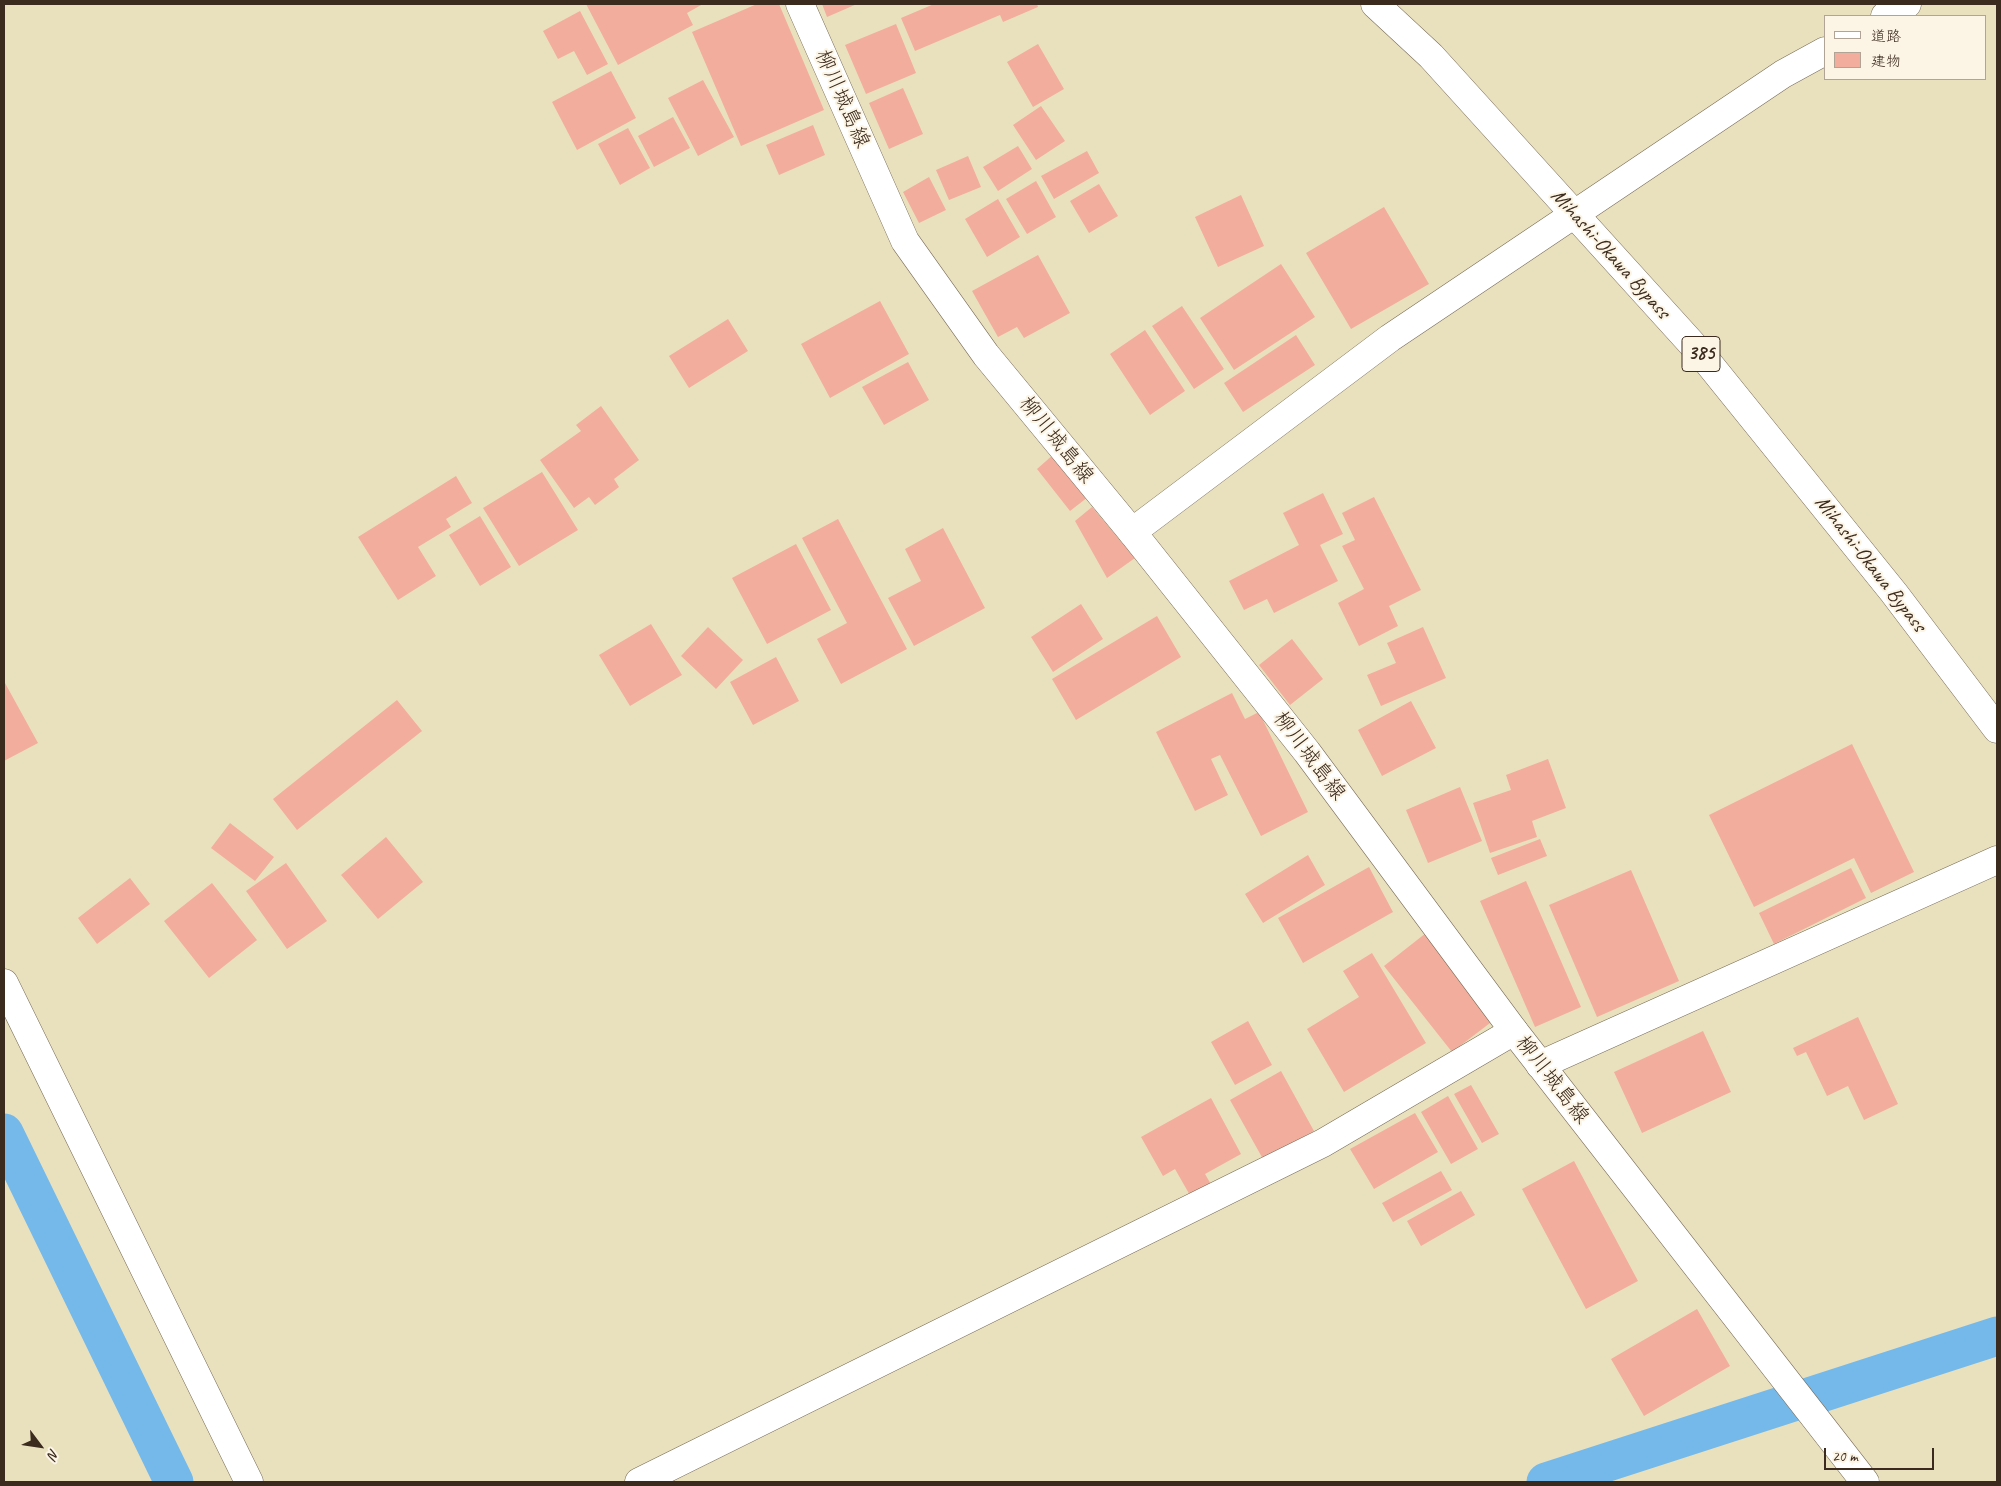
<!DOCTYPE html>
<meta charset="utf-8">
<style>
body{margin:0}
#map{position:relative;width:2001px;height:1486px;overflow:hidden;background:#e9e1be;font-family:Caveat,"Klee One",sans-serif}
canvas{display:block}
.frame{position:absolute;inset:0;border:5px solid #3b2a1e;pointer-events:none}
.legend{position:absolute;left:1824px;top:15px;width:162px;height:65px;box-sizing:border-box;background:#fcf5e5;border:1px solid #afa495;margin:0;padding:6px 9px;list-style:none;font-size:15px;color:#3b2a1e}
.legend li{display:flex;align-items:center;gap:10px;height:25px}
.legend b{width:25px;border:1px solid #afa495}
.north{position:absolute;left:15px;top:1421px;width:50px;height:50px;-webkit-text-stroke:4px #fcf5e5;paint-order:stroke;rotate:121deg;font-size:14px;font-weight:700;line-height:20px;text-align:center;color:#3b2a1e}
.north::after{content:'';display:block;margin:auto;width:18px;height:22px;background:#3b2a1e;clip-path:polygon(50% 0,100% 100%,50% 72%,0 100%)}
.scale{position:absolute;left:1824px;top:1448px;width:110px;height:22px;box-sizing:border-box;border:2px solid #3b2a1e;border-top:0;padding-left:6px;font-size:15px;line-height:18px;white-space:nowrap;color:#3b2a1e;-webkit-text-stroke:4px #fcf5e5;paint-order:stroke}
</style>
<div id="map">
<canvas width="2001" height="1486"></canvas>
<div class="frame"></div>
<ul class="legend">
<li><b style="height:6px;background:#fff"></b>道路</li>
<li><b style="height:14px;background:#f3ad9d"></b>建物</li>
</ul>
<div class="north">N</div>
<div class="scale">20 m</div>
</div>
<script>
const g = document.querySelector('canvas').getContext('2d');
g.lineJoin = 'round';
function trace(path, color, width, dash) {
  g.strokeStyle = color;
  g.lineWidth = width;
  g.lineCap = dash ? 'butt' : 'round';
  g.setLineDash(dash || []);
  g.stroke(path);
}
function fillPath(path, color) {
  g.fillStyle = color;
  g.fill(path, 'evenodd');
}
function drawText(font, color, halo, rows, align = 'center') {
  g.font = font + ' Caveat,"Klee One",sans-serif';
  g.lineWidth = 4;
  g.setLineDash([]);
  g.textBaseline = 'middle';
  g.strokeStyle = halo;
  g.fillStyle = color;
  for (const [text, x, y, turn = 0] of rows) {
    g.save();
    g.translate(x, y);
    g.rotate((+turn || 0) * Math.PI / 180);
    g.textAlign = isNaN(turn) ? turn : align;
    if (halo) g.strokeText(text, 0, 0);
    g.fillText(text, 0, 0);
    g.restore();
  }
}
trace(new Path2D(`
 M 4,1133 L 174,1482
 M 1546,1482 L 1997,1336`), '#75b9eb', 39);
fillPath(new Path2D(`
 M 586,4 L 703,4 L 687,13 L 693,25 L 618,65 Z
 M 757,4 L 779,4 L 824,110 L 741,146 L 692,32 Z
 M 822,4 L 857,4 L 827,17 Z
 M 934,4 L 1037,4 L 1038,7 L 1003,22 L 1000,15 L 915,51 L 901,18 Z
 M 580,11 L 608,64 L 587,75 L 574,51 L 558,59 L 543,31 Z
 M 896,24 L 916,73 L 866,94 L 845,45 Z
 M 1038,44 L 1064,89 L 1033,107 L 1007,62 Z
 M 611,71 L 636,118 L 577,150 L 552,102 Z
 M 703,80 L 734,137 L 698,156 L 668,98 Z
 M 903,88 L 923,134 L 889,149 L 869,103 Z
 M 1041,106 L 1065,141 L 1036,160 L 1013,125 Z
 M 673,117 L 690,148 L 654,167 L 638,136 Z
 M 813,125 L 825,155 L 779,175 L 766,145 Z
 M 628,128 L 650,168 L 620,185 L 598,144 Z
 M 1018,146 L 1032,169 L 998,191 L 983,167 Z
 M 1087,151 L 1099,173 L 1054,199 L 1041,176 Z
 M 968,156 L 981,187 L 949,200 L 936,170 Z
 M 929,177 L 946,210 L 919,223 L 903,192 Z
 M 1036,181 L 1056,217 L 1027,234 L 1006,199 Z
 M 1099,184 L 1118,216 L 1089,233 L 1070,201 Z
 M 1241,195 L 1264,246 L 1218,267 L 1195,217 Z
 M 998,199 L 1020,237 L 987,257 L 965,219 Z
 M 1384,207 L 1429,284 L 1351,329 L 1306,253 Z
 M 1038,255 L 1070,313 L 1024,338 L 1017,327 L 998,337 L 972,291 Z
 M 1281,264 L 1315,317 L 1234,370 L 1200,318 Z
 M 880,301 L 909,354 L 830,398 L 801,344 Z
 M 1182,306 L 1224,369 L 1194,389 L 1152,326 Z
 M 728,319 L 748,351 L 689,388 L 669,356 Z
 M 1145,330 L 1185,391 L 1150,415 L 1110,354 Z
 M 1296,335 L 1315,365 L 1243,412 L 1224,383 Z
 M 908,362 L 929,400 L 884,425 L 862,387 Z
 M 601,406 L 639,460 L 614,479 L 619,487 L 595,505 L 589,497 L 574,508 L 540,460 L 581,431 L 576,425 Z
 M 1054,454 L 1088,497 L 1070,511 L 1037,469 Z
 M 542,472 L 578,530 L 519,566 L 483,508 Z
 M 456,476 L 472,503 L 446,519 L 451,527 L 418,547 L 436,576 L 398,600 L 358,537 Z
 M 1323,493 L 1343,534 L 1320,545 L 1338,581 L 1274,613 L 1267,599 L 1244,610 L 1229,581 L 1299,545 L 1283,513 Z
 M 1374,497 L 1421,590 L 1389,606 L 1398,626 L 1359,646 L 1338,603 L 1364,589 L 1342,546 L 1355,540 L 1342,513 Z
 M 1092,507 L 1135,558 L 1107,578 L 1075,521 Z
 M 480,516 L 511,567 L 480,586 L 449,535 Z
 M 838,519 L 907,649 L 841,684 L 817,639 L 847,623 L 802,538 Z
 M 943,528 L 985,608 L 914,646 L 888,598 L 921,581 L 905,549 Z
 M 796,544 L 831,610 L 767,644 L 732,578 Z
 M 1081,604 L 1103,639 L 1053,672 L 1031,637 Z
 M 1157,616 L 1181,657 L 1076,720 L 1052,679 Z
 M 651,624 L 682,675 L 630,706 L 599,655 Z
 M 708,627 L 743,660 L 716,689 L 681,656 Z
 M 1423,627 L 1446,678 L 1381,706 L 1367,675 L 1396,663 L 1387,643 Z
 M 1292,639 L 1323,679 L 1290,705 L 1259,665 Z
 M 776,657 L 799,701 L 753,725 L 730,682 Z
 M 5,683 L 38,743 L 4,761 L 4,684 Z
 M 1232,693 L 1245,719 L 1259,712 L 1308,812 L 1261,836 L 1220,755 L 1211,759 L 1228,795 L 1195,811 L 1156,732 Z
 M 397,700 L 422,731 L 297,830 L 273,799 Z
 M 1411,701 L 1436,748 L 1382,776 L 1358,730 Z
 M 1852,744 L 1914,872 L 1871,893 L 1854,858 L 1754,907 L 1709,815 Z
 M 1548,759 L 1566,808 L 1532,821 L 1537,837 L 1490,853 L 1473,803 L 1511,790 L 1506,775 Z
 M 1460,787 L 1482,841 L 1428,863 L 1406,810 Z
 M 230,823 L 274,857 L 255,881 L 211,848 Z
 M 386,837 L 423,882 L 378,919 L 341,875 Z
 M 1540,839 L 1547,856 L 1498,875 L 1491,858 Z
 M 1308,855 L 1325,885 L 1263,923 L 1245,894 Z
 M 286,863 L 327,921 L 287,949 L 246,891 Z
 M 1369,867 L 1393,912 L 1303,963 L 1278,918 Z
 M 1851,868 L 1866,898 L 1774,944 L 1759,913 Z
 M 1631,870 L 1679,981 L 1597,1017 L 1549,905 Z
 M 130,878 L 150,904 L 97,944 L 78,918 Z
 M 1526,881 L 1581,1007 L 1535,1027 L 1480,901 Z
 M 212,883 L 257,940 L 209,978 L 164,921 Z
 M 1426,933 L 1494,1020 L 1452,1052 L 1384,966 Z
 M 1372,953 L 1426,1043 L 1344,1092 L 1307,1029 L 1359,997 L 1343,971 Z
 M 1858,1017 L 1898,1104 L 1864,1120 L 1848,1086 L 1827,1096 L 1806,1052 L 1797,1056 L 1793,1048 Z
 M 1248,1021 L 1272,1065 L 1235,1085 L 1211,1042 Z
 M 1703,1031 L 1731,1092 L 1642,1133 L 1614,1072 Z
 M 1281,1071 L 1314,1131 L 1263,1159 L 1230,1100 Z
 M 1471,1085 L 1499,1134 L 1482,1143 L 1454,1094 Z
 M 1448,1096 L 1478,1149 L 1451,1164 L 1421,1112 Z
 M 1211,1098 L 1241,1154 L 1205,1174 L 1212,1186 L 1191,1197 L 1175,1169 L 1163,1176 L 1141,1137 Z
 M 1415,1113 L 1438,1152 L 1374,1189 L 1350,1149 Z
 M 1574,1161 L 1638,1281 L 1586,1309 L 1522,1189 Z
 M 1441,1171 L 1452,1190 L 1393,1222 L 1382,1203 Z
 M 1461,1191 L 1475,1215 L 1421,1246 L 1407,1221 Z
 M 1697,1309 L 1730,1366 L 1644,1416 L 1611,1359 Z`), '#f3ad9d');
const minor = new Path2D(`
 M 1885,16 L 1907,4
 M 1132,532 L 1390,338 L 1783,74 L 1825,51
 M 4,983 L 249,1482
 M 1540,1065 L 1997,860
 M 639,1482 L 1323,1143 L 1514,1031`);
const major = new Path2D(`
 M 800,4 L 905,241 L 986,355 L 1132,532 L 1307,752 L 1514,1031 L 1865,1482`);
const highway = new Path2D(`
 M 1375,4 L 1431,56 L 1702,355 L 1894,593 L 1997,729`);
trace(minor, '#786a56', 29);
trace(major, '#786a56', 29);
trace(highway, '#786a56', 29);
trace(minor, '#fff', 28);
trace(major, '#fff', 28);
trace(highway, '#fff', 28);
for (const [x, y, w] of [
 [1701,354,38]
]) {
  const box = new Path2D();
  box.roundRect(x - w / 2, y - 17.5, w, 35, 4);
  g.fillStyle = '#fcf5e5';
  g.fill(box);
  trace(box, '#3b2a1e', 1);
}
drawText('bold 20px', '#3b2a1e', null, [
 ["385",1701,354]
]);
drawText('21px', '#3b2a1e', '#fcf5e5', [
 ["柳川城島線",842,99,66],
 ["Mihashi-Okawa Bypass",1610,254,48],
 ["柳川城島線",1056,440,51],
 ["Mihashi-Okawa Bypass",1870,564,52],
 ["柳川城島線",1309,756,53],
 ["柳川城島線",1552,1080,52]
]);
</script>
